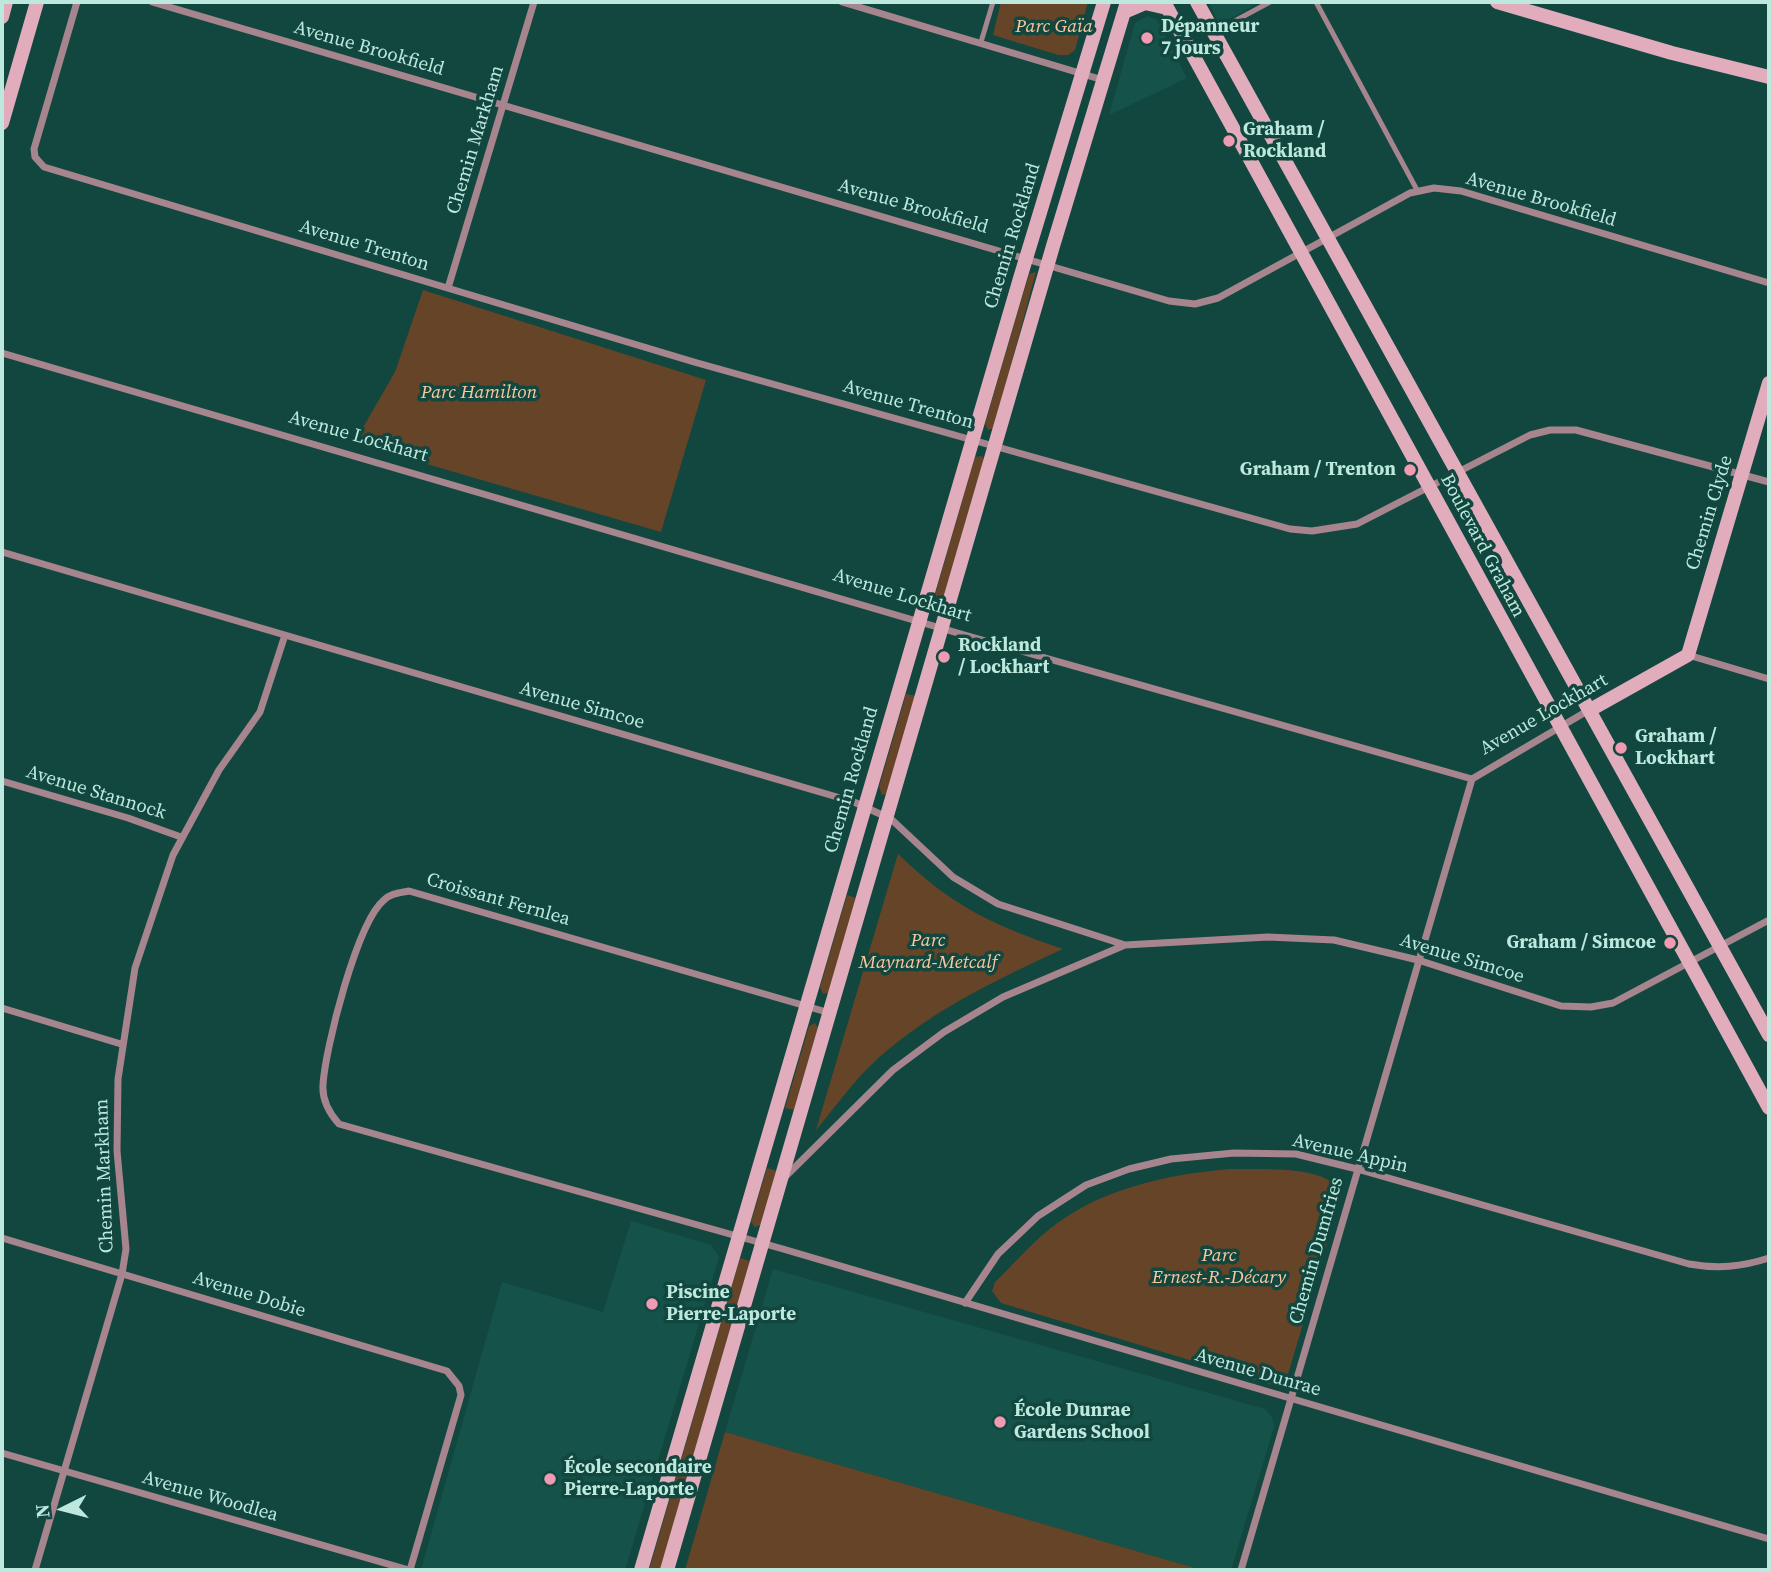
<!DOCTYPE html>
<meta charset="utf-8">
<style>
body{margin:0}
#map{position:relative;width:1771px;height:1572px;overflow:hidden;background:#11473e;font-family:"Source Serif 4",serif}
canvas{display:block}
.frame{position:absolute;inset:0;border:4px solid #bce8de;pointer-events:none}
.north{position:absolute;left:28px;top:1474px;width:70px;height:70px;-webkit-text-stroke:5px #11473e;paint-order:stroke;rotate:264deg;font-size:19px;font-weight:700;line-height:28px;text-align:center;color:#bce8de}
.north::after{content:'';display:block;margin:auto;width:24px;height:32px;background:#bce8de;clip-path:polygon(50% 0,100% 100%,50% 72%,0 100%)}
</style>
<div id="map">
<canvas width="1771" height="1572"></canvas>
<div class="frame"></div>
<div class="north">N</div>
</div>
<script>
const g = document.querySelector('canvas').getContext('2d');
g.lineJoin = 'round';
function fillPath(path, color) {
  g.fillStyle = color;
  g.fill(path, 'evenodd');
}
function trace(path, color, width, dash) {
  g.strokeStyle = color;
  g.lineWidth = width;
  g.lineCap = dash ? 'butt' : 'round';
  g.setLineDash(dash || []);
  g.stroke(path);
}
function drawText(font, color, halo, rows, align = 'center') {
  g.font = font + ' "Source Serif 4",serif';
  g.lineWidth = 7;
  g.setLineDash([]);
  g.textBaseline = 'middle';
  g.strokeStyle = halo;
  g.fillStyle = color;
  for (const [text, x, y, turn = 0] of rows) {
    g.save();
    g.translate(x, y);
    g.rotate((+turn || 0) * Math.PI / 180);
    g.textAlign = isNaN(turn) ? turn : align;
    if (halo) g.strokeText(text, 0, 0);
    g.fillText(text, 0, 0);
    g.restore();
  }
}
fillPath(new Path2D(`
 M 1209,2 L 1260,2 L 1219,25 Z
 M 1148,16 L 1157,20 L 1187,78 L 1109,115 L 1135,23 Z
 M 631,1221 L 711,1245 L 719,1257 L 625,1570 L 421,1570 L 502,1282 L 603,1312 Z
 M 773,1269 L 1265,1409 L 1272,1417 L 1274,1427 L 1231,1570 L 1202,1570 L 725,1432 Z`), '#15534a');
fillPath(new Path2D(`
 M 1001,2 L 1088,2 L 1075,50 L 1068,55 L 1058,55 L 993,35 Z
 M 1036,272 L 994,428 L 988,430 L 985,424 L 1029,274 Z
 M 423,290 L 706,380 L 661,532 L 354,443 L 395,372 Z
 M 982,456 L 984,460 L 940,610 L 935,611 L 932,605 L 975,457 Z
 M 906,694 L 916,696 L 886,794 L 882,795 L 879,787 Z
 M 898,854 C 952,906 992,925 1063,949 C 994,981 923,1014 868,1068 C 849,1087 833,1110 816,1130 Z
 M 847,895 L 856,898 L 829,993 L 823,994 L 820,987 Z
 M 815,1023 L 818,1028 L 794,1110 L 785,1108 L 809,1026 Z
 M 767,1168 L 777,1171 L 761,1225 L 755,1227 L 751,1222 Z
 M 1229,1169 C 1255,1170 1337,1163 1341,1197 L 1288,1374 L 1281,1382 L 1272,1385 L 1001,1303 L 992,1291 L 995,1282 C 1012,1266 1028,1247 1046,1232 C 1097,1189 1165,1175 1229,1169 Z
 M 740,1258 L 750,1261 L 660,1570 L 649,1570 Z
 M 725,1432 L 1202,1570 L 685,1570 Z`), '#664428');
trace(new Path2D(`
 M 1316,2 L 1417,190
 M 1216,31 L 1270,2
 M 981,42 L 993,2`), '#a6858e', 5);
trace(new Path2D(`
 M 77,2 L 34,149 L 35,157 L 44,167 L 694,362 L 1290,529 L 1312,531 L 1357,524 L 1530,435 L 1550,430 L 1576,430 L 1769,482
 M 152,2 L 1169,301 L 1195,304 L 1218,298 L 1410,193 L 1434,188 L 1461,191 L 1769,283
 M 842,2 L 1103,80
 M 448,288 L 534,2
 M 2,353 L 961,634 L 1472,779 L 1589,710
 M 2,552 L 854,802 L 891,819 L 953,877 L 998,904 L 1125,945
 M 1688,655 L 1769,679
 M 2,781 L 128,818 L 181,837
 M 2,1008 L 121,1044
 M 830,1013 L 409,891 C 399,893 391,893 384,900 C 357,922 325,1049 323,1085 C 322,1100 330,1114 339,1124 L 783,1249 L 1769,1539
 M 786,1176 L 893,1070 L 944,1032 L 1003,997 L 1125,945 L 1268,937 L 1334,940 L 1418,960 L 1561,1006 L 1591,1007 L 1613,1003 L 1769,920
 M 2,1238 L 447,1371 L 459,1386 L 461,1395 L 410,1570
 M 965,1303 L 998,1254 L 1038,1216 L 1086,1185 L 1129,1169 L 1171,1159 L 1234,1153 L 1296,1154 L 1357,1169 L 1689,1264 C 1718,1269 1741,1267 1769,1258
 M 2,1453 L 409,1570
 M 35,1570 L 122,1274 L 126,1249 L 117,1151 L 118,1079 L 135,968 L 173,855 L 219,770 L 260,712 L 285,635
 M 1241,1570 L 1472,779`), '#a6858e', 7);
trace(new Path2D(`
 M 1164,2 L 1769,1108
 M 1197,2 L 1769,1035
 M 1497,2 L 1672,53 L 1769,77
 M 1124,12 L 1145,3 L 1167,8
 M 2,17 L 6,2
 M 2,123 L 37,2
 M 1590,710 L 1688,655 L 1769,383
 M 641,1570 L 1021,275 L 1104,2
 M 667,1570 L 1053,246 L 1127,2`), '#e1acbb', 14);
for (const [x, y, r, color] of [
 [1147,38,7,"#f09ab4"],
 [1229,141,7,"#f09ab4"],
 [1410,470,7,"#f09ab4"],
 [944,657,7,"#f09ab4"],
 [1621,748,7,"#f09ab4"],
 [1670,943,7,"#f09ab4"],
 [652,1304,7,"#f09ab4"],
 [1000,1422,7,"#f09ab4"],
 [550,1479,7,"#f09ab4"]
]) {
  const dot = new Path2D();
  dot.arc(x, y, r, 0, 2 * Math.PI);
  g.fillStyle = color;
  g.fill(dot);
  trace(dot, '#11473e', 2.5);
}
drawText('italic 19px', '#fac79e', '#11473e', [
 ["Parc Gaïa",1054,27],
 ["Parc Hamilton",479,393],
 ["Parc",928,941],
 ["Maynard-Metcalf",928,963],
 ["Parc",1219,1256],
 ["Ernest-R.-Décary",1219,1278]
]);
drawText('bold 19px', '#bce8de', '#11473e', [
 ["Dépanneur",1161,27],
 ["7 jours",1161,49],
 ["Graham /",1243,130],
 ["Rockland",1243,152],
 ["Graham / Trenton",1396,470,"right"],
 ["Rockland",958,646],
 ["/ Lockhart",958,668],
 ["Graham /",1635,737],
 ["Lockhart",1635,759],
 ["Graham / Simcoe",1656,943,"right"],
 ["Piscine",666,1293],
 ["Pierre-Laporte",666,1315],
 ["École Dunrae",1014,1411],
 ["Gardens School",1014,1433],
 ["École secondaire",564,1468],
 ["Pierre-Laporte",564,1490]
], 'left');
drawText('19px', '#bce8de', '#11473e', [
 ["Avenue Brookfield",369,49,16],
 ["Chemin Markham",476,140,-73],
 ["Avenue Brookfield",1541,200,16],
 ["Avenue Brookfield",913,207,16],
 ["Chemin Rockland",1013,236,-73],
 ["Avenue Trenton",364,246,17],
 ["Avenue Trenton",908,405,16],
 ["Avenue Lockhart",358,437,16],
 ["Chemin Clyde",1710,513,-73],
 ["Boulevard Graham",1482,546,62],
 ["Avenue Lockhart",902,596,17],
 ["Avenue Simcoe",582,706,16],
 ["Avenue Lockhart",1544,715,-30],
 ["Chemin Rockland",852,780,-74],
 ["Avenue Stannock",96,793,17],
 ["Croissant Fernlea",498,900,16],
 ["Avenue Simcoe",1462,959,17],
 ["Avenue Appin",1350,1154,13],
 ["Chemin Markham",105,1176,-92],
 ["Chemin Dumfries",1317,1251,-74],
 ["Avenue Dobie",249,1295,17],
 ["Avenue Dunrae",1258,1373,16],
 ["Avenue Woodlea",210,1497,16]
]);
</script>
